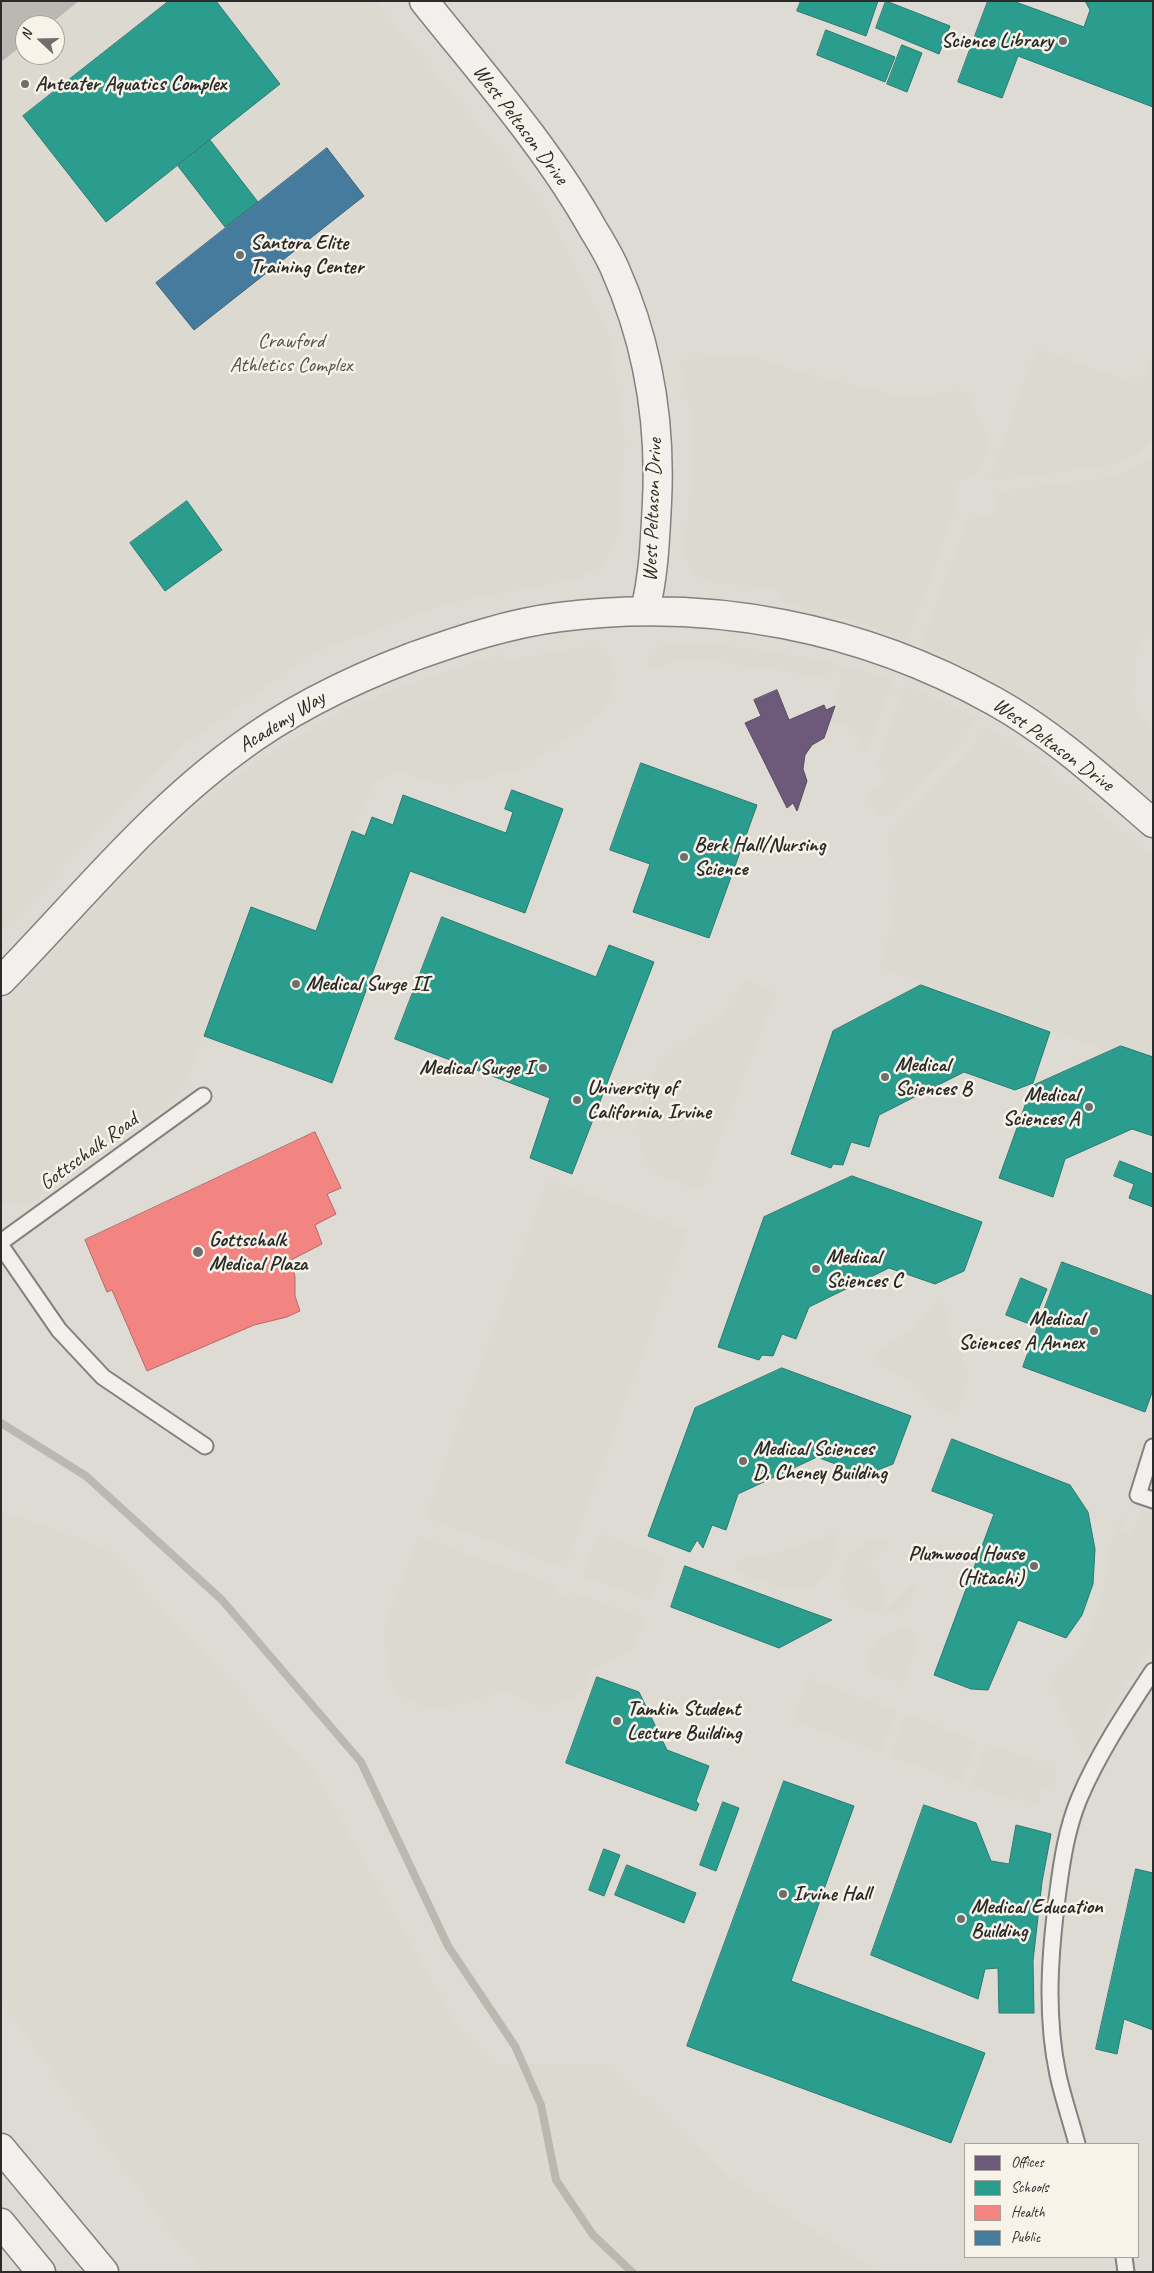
<!DOCTYPE html>
<style>
body{margin:0}
#map{position:relative;width:1154px;height:2273px;overflow:hidden;background:#eceae4;font-family:Caveat,sans-serif}
canvas{display:block}
.frame{position:absolute;inset:0;border:2px solid #2b2b2b;pointer-events:none}
.legend{position:absolute;left:964px;top:2143px;width:175px;height:115px;box-sizing:border-box;background:#f7f3e8;border:1px solid #a5a39c;margin:0;padding:6px 9px;list-style:none;font-size:15px;color:#2b2b2b}
.legend li{display:flex;align-items:center;gap:10px;height:25px}
.legend b{width:25px;border:1px solid #a5a39c}
.north{position:absolute;left:15px;top:15px;width:50px;height:50px;box-sizing:border-box;background:#f7f3e8;border:1px solid #a5a39c;border-radius:50%;rotate:291deg;font-size:14px;font-weight:700;line-height:20px;text-align:center;color:#2b2b2b}
.north::after{content:'';display:block;margin:auto;width:18px;height:22px;background:#6f6e6c;clip-path:polygon(50% 0,100% 100%,50% 72%,0 100%)}
</style>
<div id="map">
<canvas width="1154" height="2273"></canvas>
<div class="frame"></div>
<ul class="legend">
<li><b style="height:14px;background:#6d597a"></b>Offices</li>
<li><b style="height:14px;background:#2a9d8f"></b>Schools</li>
<li><b style="height:14px;background:#f28482"></b>Health</li>
<li><b style="height:14px;background:#457b9d"></b>Public</li>
</ul>
<div class="north">N</div>
</div>
<script>
const g = document.querySelector('canvas').getContext('2d');
g.lineJoin = 'round';
function fillPath(path, color) {
  g.fillStyle = color;
  g.fill(path, 'evenodd');
}
function trace(path, color, width, dash) {
  g.strokeStyle = color;
  g.lineWidth = width;
  g.lineCap = dash ? 'butt' : 'round';
  g.setLineDash(dash || []);
  g.stroke(path);
}
function drawText(font, color, halo, rows, align = 'center') {
  g.font = font + ' Caveat,sans-serif';
  g.lineWidth = 5;
  g.setLineDash([]);
  g.textBaseline = 'middle';
  g.strokeStyle = halo;
  g.fillStyle = color;
  for (const [text, x, y, turn = 0] of rows) {
    g.save();
    g.translate(x, y);
    g.rotate((+turn || 0) * Math.PI / 180);
    g.textAlign = isNaN(turn) ? turn : align;
    if (halo) g.strokeText(text, 0, 0);
    g.fillText(text, 0, 0);
    g.restore();
  }
}
fillPath(new Path2D(`
 M 1,1 L 1153,1 L 1153,2272 L 1,2272 ZM 25,25 L 55,25 L 55,55 L 25,55 ZM 965,2144 L 1138,2144 L 1138,2257 L 965,2257 Z`), '#dddbd3');
fillPath(new Path2D(`
 M 1,1 L 375,1 L 541,201 L 609,334 L 625,442 L 618,535 L 603,565 L 580,578 L 444,604 L 313,653 L 179,748 L 1,932 ZM 25,25 L 55,25 L 55,55 L 25,55 Z
 M 1037,348 L 1141,386 L 1153,354 L 1153,440 L 1137,454 L 1113,465 L 993,481 L 990,478 Z
 M 749,355 L 821,378 L 901,396 L 926,396 L 957,390 L 967,393 L 970,398 L 990,444 L 978,474 C 960,476 950,489 956,507 L 908,639 L 845,618 L 781,602 L 782,592 L 745,585 L 707,582 L 692,571 L 688,563 L 685,554 L 693,449 L 689,404 L 679,360 Z
 M 1153,455 L 1153,627 L 1140,641 L 1137,649 L 1134,694 L 1137,713 L 1153,732 L 1153,802 C 1123,776 1094,749 1063,725 C 1019,692 971,668 921,645 L 968,518 C 985,522 1002,510 998,491 L 1109,478 C 1125,472 1140,466 1153,455 Z
 M 666,643 C 745,645 818,656 893,680 L 865,755 C 860,734 852,724 830,721 L 842,676 L 839,670 C 831,670 826,676 818,676 L 694,658 L 673,660 L 659,668 L 647,669 L 649,654 L 655,655 L 659,647 Z
 M 593,646 C 606,648 614,656 611,669 L 617,671 L 610,699 L 601,714 L 519,770 C 496,771 475,783 452,785 C 438,786 424,779 411,775 C 373,763 364,806 354,832 L 352,832 L 316,931 L 251,908 L 188,1078 L 180,1093 L 169,1105 L 29,1204 L 17,1206 L 1,1204 L 1,1005 C 60,948 112,884 173,828 C 227,779 289,737 355,706 C 402,683 455,668 505,654 L 506,660 Z
 M 906,685 L 977,720 L 943,760 L 884,817 L 877,813 L 866,794 L 881,787 L 885,778 L 877,764 Z
 M 988,727 L 1049,768 L 1153,858 L 1153,1068 L 879,967 C 890,936 898,905 894,872 C 893,861 887,849 887,838 L 964,756 Z
 M 747,981 L 776,993 L 701,1190 C 687,1185 667,1181 655,1172 C 626,1150 642,1085 661,1062 C 676,1045 698,1034 715,1019 C 728,1008 736,994 747,981 Z
 M 548,1180 L 687,1230 L 565,1568 L 425,1517 Z
 M 941,1301 C 948,1308 946,1322 948,1331 C 957,1360 975,1360 964,1392 C 961,1400 958,1408 952,1412 C 935,1411 924,1391 911,1382 C 901,1375 879,1369 876,1357 L 882,1348 L 914,1329 L 938,1302 Z
 M 1,1510 L 107,1549 L 314,1772 L 462,2035 L 493,2065 L 609,2064 L 729,2177 L 879,2272 L 205,2272 L 180,2244 L 1,2001 Z
 M 1141,1510 L 1153,1513 L 1153,1643 L 1108,1710 L 1085,1756 L 1050,1682 C 1077,1659 1094,1629 1103,1594 C 1109,1567 1104,1536 1127,1515 L 1121,1531 L 1132,1535 Z
 M 599,1533 L 666,1558 L 651,1601 L 583,1576 Z
 M 832,1533 L 835,1534 C 838,1558 824,1591 795,1590 C 784,1590 772,1585 762,1581 C 753,1578 739,1575 734,1568 L 737,1560 C 771,1555 801,1548 832,1533 Z
 M 418,1536 L 558,1586 L 555,1595 L 573,1601 L 576,1594 L 646,1618 L 631,1651 L 592,1669 L 583,1691 L 572,1699 L 558,1704 L 539,1706 L 502,1690 L 476,1701 L 450,1706 L 425,1706 L 412,1702 L 399,1694 L 392,1684 L 383,1633 Z
 M 874,1540 L 889,1541 C 838,1573 911,1580 877,1614 C 831,1604 829,1554 874,1540 Z
 M 917,1581 C 913,1599 901,1613 882,1614 Z
 M 911,1628 L 919,1639 L 904,1683 L 887,1677 L 885,1680 L 865,1667 C 870,1642 885,1631 911,1628 Z
 M 808,1678 L 897,1711 L 881,1753 L 793,1720 Z
 M 906,1714 L 977,1741 L 962,1782 L 890,1756 Z
 M 987,1744 L 1034,1760 L 1040,1767 L 1050,1766 L 1057,1774 L 1056,1782 L 1050,1787 L 1039,1786 L 1041,1797 L 1036,1804 L 1018,1797 L 1012,1800 L 972,1786 Z`), '#dcd9d1');
fillPath(new Path2D(`
 M 1,1 L 79,1 L 49,25 L 25,25 L 25,43 L 1,62 Z`), '#bab8b0');
const offices = new Path2D(`
 M 777,690 L 789,720 L 824,705 L 826,710 L 835,706 L 824,738 L 812,745 L 805,755 L 803,769 L 807,781 L 797,811 L 793,803 L 787,808 L 745,723 L 761,716 L 754,700 Z`);
fillPath(offices, '#6d597a');
trace(offices, '#594b62', 1);
const schools = new Path2D(`
 M 169,1 L 216,1 L 280,84 L 106,222 L 23,116 Z
 M 801,1 L 878,1 L 866,36 L 797,11 Z
 M 886,1 L 950,26 L 939,54 L 876,28 Z
 M 988,1 L 1013,1 L 1084,27 L 1090,10 L 1085,1 L 1153,1 L 1153,107 L 1018,56 L 1002,98 L 958,82 Z
 M 826,30 L 895,57 L 885,82 L 817,55 Z
 M 902,45 L 922,53 L 907,92 L 887,84 Z
 M 210,140 L 258,202 L 225,227 L 178,166 Z
 M 187,501 L 222,550 L 165,591 L 130,543 Z
 M 641,763 L 757,805 L 709,938 L 633,912 L 650,864 L 610,850 Z
 M 512,790 L 563,809 L 525,913 L 410,871 L 332,1083 L 204,1036 L 251,907 L 316,931 L 352,831 L 365,836 L 372,817 L 393,825 L 403,795 L 506,833 L 513,812 L 505,809 Z
 M 442,917 L 596,977 L 609,945 L 654,962 L 572,1174 L 530,1158 L 550,1098 L 395,1039 Z
 M 921,985 L 1050,1032 L 1033,1083 L 1015,1090 L 964,1072 L 879,1115 L 869,1147 L 851,1142 L 843,1165 L 833,1164 L 831,1168 L 791,1154 L 833,1031 Z
 M 1121,1046 L 1153,1057 L 1153,1136 L 1132,1129 L 1065,1159 L 1053,1197 L 999,1178 L 1032,1086 Z
 M 1120,1161 L 1153,1174 L 1153,1207 L 1129,1198 L 1134,1184 L 1114,1176 Z
 M 852,1176 L 982,1222 L 964,1271 L 935,1284 L 889,1268 L 809,1307 L 796,1339 L 782,1334 L 773,1356 L 762,1355 L 759,1360 L 718,1347 L 764,1217 Z
 M 1062,1262 L 1153,1296 L 1153,1390 L 1145,1412 L 1023,1367 Z
 M 1021,1278 L 1047,1289 L 1032,1325 L 1006,1315 Z
 M 782,1368 L 911,1416 L 893,1464 L 865,1475 L 817,1457 L 738,1494 L 726,1530 L 712,1525 L 703,1548 L 697,1540 L 690,1552 L 648,1536 L 695,1408 Z
 M 952,1439 L 1070,1485 L 1088,1512 L 1095,1549 L 1093,1584 L 1082,1615 L 1066,1638 L 1018,1620 L 988,1690 L 971,1689 L 934,1675 L 994,1514 L 932,1491 Z
 M 685,1566 L 807,1611 L 832,1620 L 779,1648 L 671,1607 Z
 M 597,1677 L 639,1692 L 667,1750 L 709,1766 L 696,1801 L 699,1804 L 696,1811 L 566,1763 Z
 M 784,1781 L 854,1806 L 791,1981 L 985,2053 L 951,2143 L 687,2046 Z
 M 723,1802 L 739,1808 L 716,1871 L 700,1865 Z
 M 924,1805 L 976,1823 L 991,1861 L 1009,1864 L 1016,1825 L 1051,1834 L 1042,1882 L 1033,1961 L 1034,2013 L 999,2013 L 998,1968 L 985,1969 L 978,1999 L 871,1955 Z
 M 604,1849 L 620,1855 L 604,1896 L 589,1890 Z
 M 627,1865 L 696,1893 L 684,1923 L 615,1895 Z
 M 1136,1869 L 1153,1873 L 1153,2030 L 1124,2019 L 1117,2054 L 1096,2049 Z`);
fillPath(schools, '#2a9d8f');
trace(schools, '#2a7b71', 1);
const health = new Path2D(`
 M 315,1132 L 341,1188 L 327,1194 L 336,1214 L 315,1225 L 322,1244 L 291,1260 L 295,1277 L 295,1296 L 300,1311 L 287,1317 L 254,1325 L 147,1371 L 112,1290 L 107,1292 L 85,1240 Z`);
fillPath(health, '#f28482');
trace(health, '#b66968', 1);
const public = new Path2D(`
 M 327,148 L 364,196 L 194,330 L 156,283 Z`);
fillPath(public, '#457b9d');
trace(public, '#3d637b', 1);
trace(new Path2D(`
 M 1,1423 L 86,1476 L 222,1600 L 361,1762 L 448,1946 L 515,2046 L 541,2105 L 556,2180 L 593,2235 L 632,2272`), '#bab8b0', 8);
const lane = new Path2D(`
 M 1,1242 L 203,1096
 M 1,1246 L 59,1330 L 103,1377 L 205,1446
 M 1153,1447 L 1138,1495 L 1153,1500
 M 1077,2144 C 1071,2121 1063,2098 1058,2075 C 1045,2014 1050,1951 1058,1891 C 1062,1860 1067,1828 1079,1799 C 1098,1754 1126,1712 1153,1671
 M 1124,2257 L 1126,2272`);
const secondary = new Path2D(`
 M 424,1 C 483,75 547,147 593,229 C 601,242 609,255 615,269 C 648,343 661,421 657,502 C 655,540 654,573 645,611
 M 1,981 C 77,903 147,816 235,751 C 289,710 349,681 412,657 C 460,640 510,623 560,617 C 711,598 861,627 994,701 C 1052,733 1103,780 1153,823
 M 1,2148 L 104,2272
 M 1,2223 L 41,2272`);
trace(lane, '#82817e', 19);
trace(secondary, '#82817e', 31);
trace(lane, '#f1f0ec', 15);
trace(secondary, '#f1f0ec', 28);
for (const [x, y, r, color] of [
 [1063,41,5,"#6f6e6c"],
 [25,84,5,"#6f6e6c"],
 [240,255,5,"#6f6e6c"],
 [684,857,5,"#6f6e6c"],
 [296,984,5,"#6f6e6c"],
 [543,1068,5,"#6f6e6c"],
 [885,1077,5,"#6f6e6c"],
 [577,1100,5,"#6f6e6c"],
 [1089,1107,5,"#6f6e6c"],
 [198,1252,6,"#6f6e6c"],
 [816,1269,5,"#6f6e6c"],
 [1094,1331,5,"#6f6e6c"],
 [743,1461,5,"#6f6e6c"],
 [1034,1566,5,"#6f6e6c"],
 [617,1721,5,"#6f6e6c"],
 [783,1894,5,"#6f6e6c"],
 [961,1919,5,"#6f6e6c"]
]) {
  const dot = new Path2D();
  dot.arc(x, y, r, 0, 2 * Math.PI);
  g.fillStyle = color;
  g.fill(dot);
  trace(dot, '#f7f3e8', 2);
}
drawText('bold 21px', '#2b2b2b', '#f7f3e8', [
 ["Science Library",1053,41,"right"],
 ["Anteater Aquatics Complex",35,84],
 ["Santora Elite",250,243],
 ["Training Center",250,267],
 ["Berk Hall/Nursing",694,845],
 ["Science",694,869],
 ["Medical Surge II",306,984],
 ["Medical",895,1065],
 ["Sciences B",895,1089],
 ["Medical Surge I",533,1068,"right"],
 ["University of",587,1088],
 ["California, Irvine",587,1112],
 ["Medical",1079,1095,"right"],
 ["Sciences A",1079,1119,"right"],
 ["Gottschalk",209,1240],
 ["Medical Plaza",209,1264],
 ["Medical",826,1257],
 ["Sciences C",826,1281],
 ["Medical",1084,1319,"right"],
 ["Sciences A Annex",1084,1343,"right"],
 ["Medical Sciences",753,1449],
 ["D, Cheney Building",753,1473],
 ["Plumwood House",1024,1554,"right"],
 ["(Hitachi)",1024,1578,"right"],
 ["Tamkin Student",627,1709],
 ["Lecture Building",627,1733],
 ["Irvine Hall",793,1894],
 ["Medical Education",971,1907],
 ["Building",971,1931]
], 'left');
drawText('21px', '#2b2b2b', '#f7f3e8', [
 ["West Peltason Drive",520,125,53],
 ["West Peltason Drive",653,510,-88],
 ["Academy Way",282,722,-32],
 ["West Peltason Drive",1053,745,36],
 ["Gottschalk Road",89,1152,-36]
]);
drawText('21px', '#545351', '#f7f3e8', [
 ["Crawford",291,341],
 ["Athletics Complex",291,365]
]);
</script>
